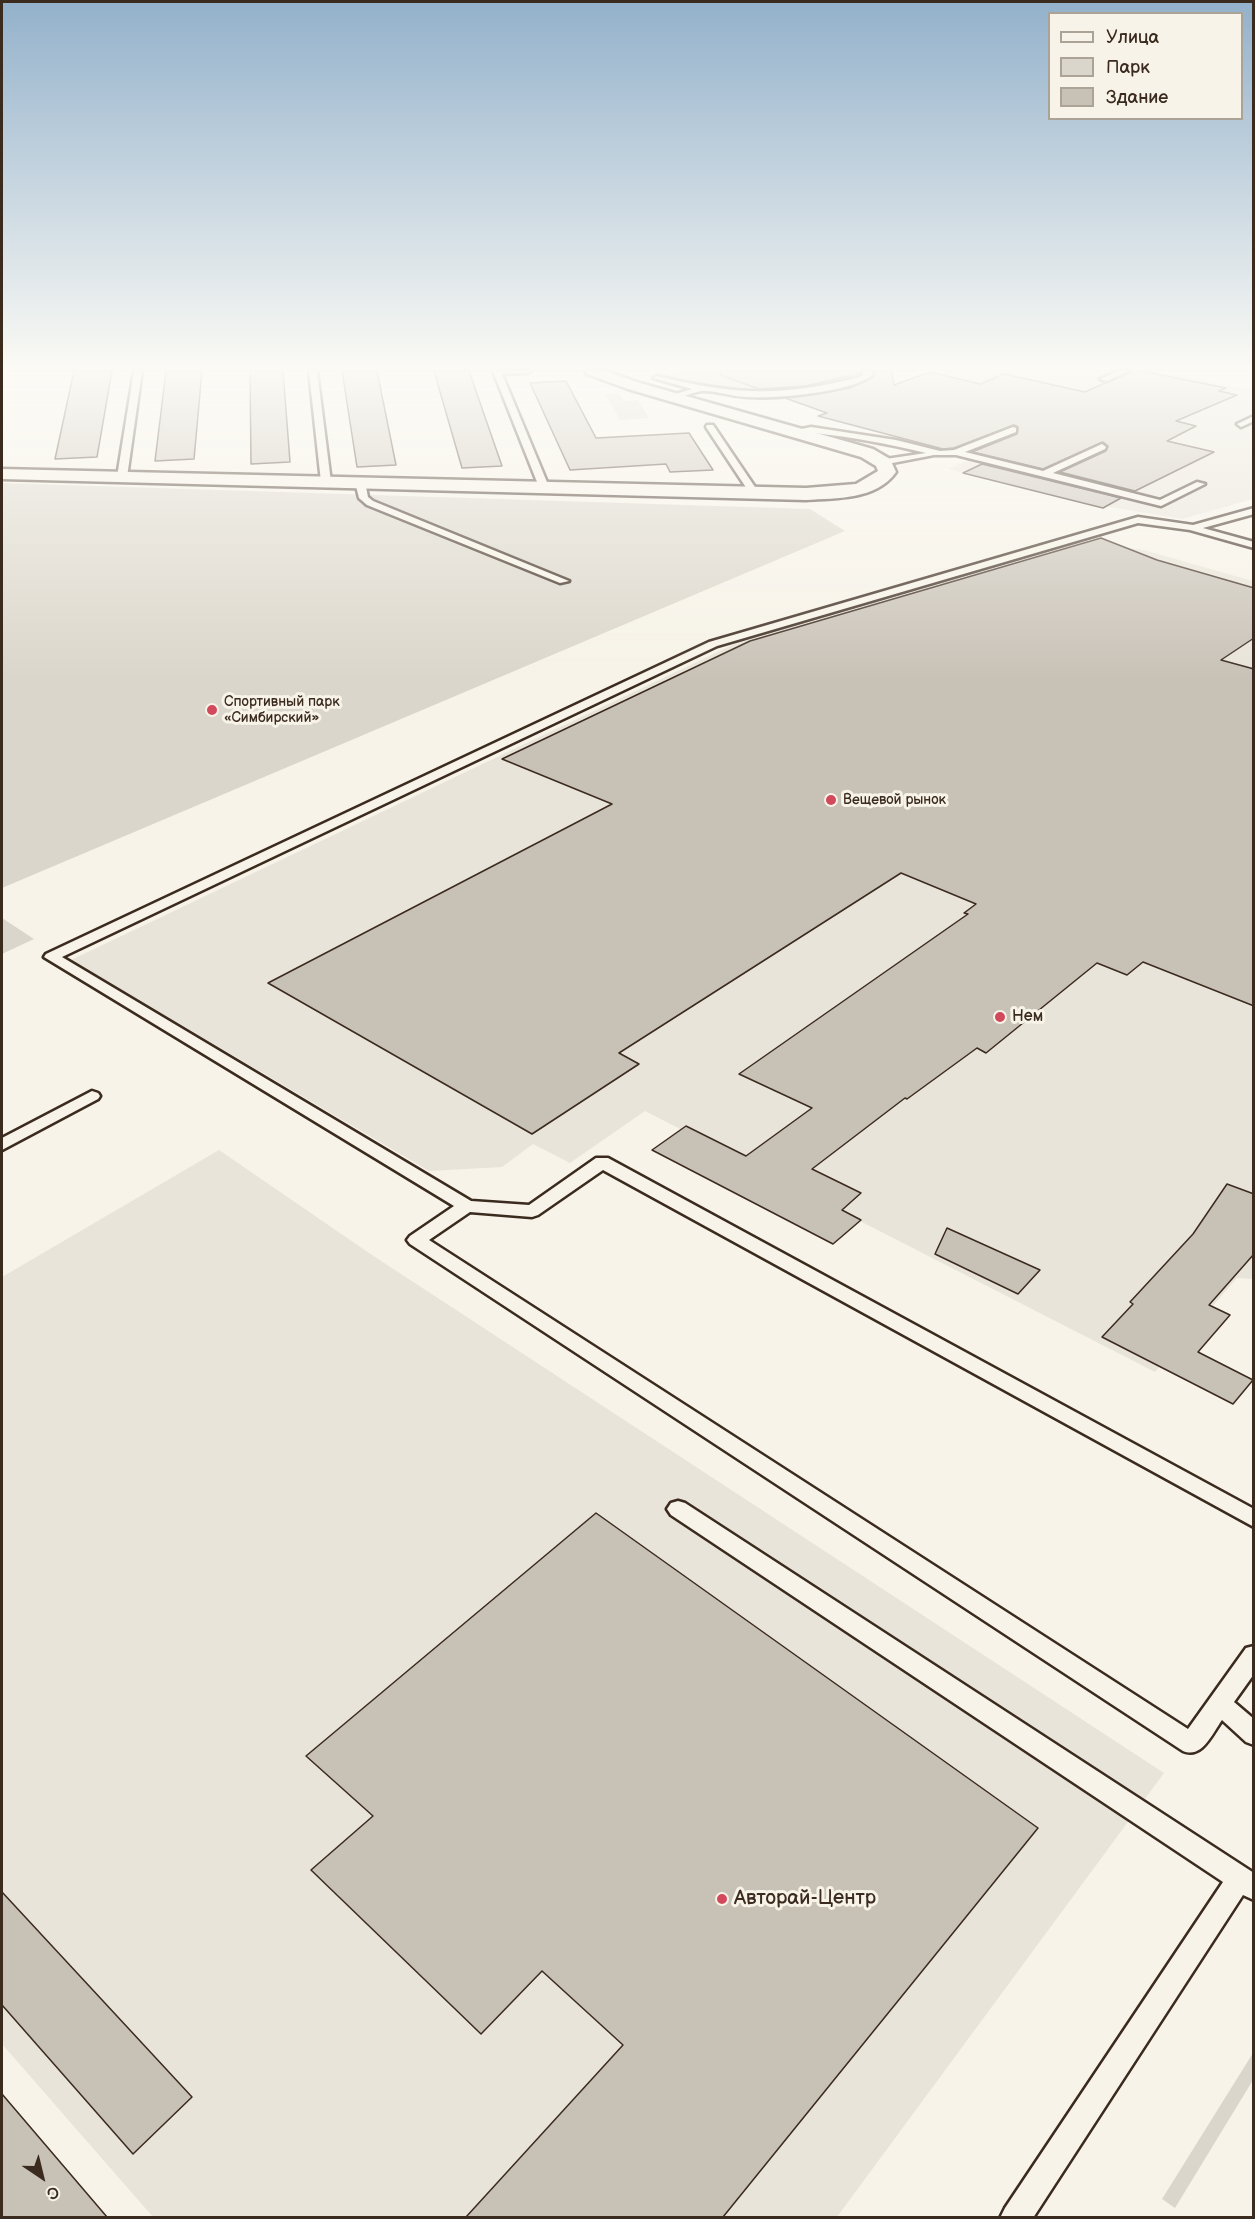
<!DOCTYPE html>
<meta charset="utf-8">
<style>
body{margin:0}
#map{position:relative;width:1255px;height:2219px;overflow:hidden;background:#f7f3e8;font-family:"Balsamiq Sans",sans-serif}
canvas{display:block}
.frame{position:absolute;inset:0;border:3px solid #3b2a1e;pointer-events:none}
.legend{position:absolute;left:1048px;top:12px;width:195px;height:108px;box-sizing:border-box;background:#f7f3e8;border:2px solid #aca397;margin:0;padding:8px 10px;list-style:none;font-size:18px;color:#3b2a1e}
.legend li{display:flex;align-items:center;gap:12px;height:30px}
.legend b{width:30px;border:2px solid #aca397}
.north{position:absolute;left:12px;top:2147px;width:60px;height:60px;-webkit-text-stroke:4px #f7f3e8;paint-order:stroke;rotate:145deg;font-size:16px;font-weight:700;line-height:24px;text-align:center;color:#3b2a1e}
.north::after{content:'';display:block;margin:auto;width:21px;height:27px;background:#3b2a1e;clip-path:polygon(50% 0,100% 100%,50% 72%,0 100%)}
</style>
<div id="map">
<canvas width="1255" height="2219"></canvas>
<div class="frame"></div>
<ul class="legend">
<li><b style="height:8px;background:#f7f3e8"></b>Улица</li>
<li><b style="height:16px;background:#dbd6cb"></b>Парк</li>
<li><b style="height:16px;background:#c8c1b6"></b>Здание</li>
</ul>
<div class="north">С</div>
</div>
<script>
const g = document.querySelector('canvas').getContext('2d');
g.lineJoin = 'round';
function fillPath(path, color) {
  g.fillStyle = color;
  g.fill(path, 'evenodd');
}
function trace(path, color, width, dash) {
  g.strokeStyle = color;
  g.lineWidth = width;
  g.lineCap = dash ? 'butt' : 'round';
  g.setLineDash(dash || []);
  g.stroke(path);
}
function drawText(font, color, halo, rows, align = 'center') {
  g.font = font + ' "Balsamiq Sans",sans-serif';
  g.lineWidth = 6;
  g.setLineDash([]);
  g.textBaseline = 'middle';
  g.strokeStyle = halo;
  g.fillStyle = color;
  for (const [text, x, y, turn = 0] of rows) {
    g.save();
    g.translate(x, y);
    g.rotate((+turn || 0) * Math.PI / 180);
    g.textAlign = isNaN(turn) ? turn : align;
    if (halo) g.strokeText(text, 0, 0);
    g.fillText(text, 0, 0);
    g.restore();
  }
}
fillPath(new Path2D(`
 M 930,371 L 1142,371 L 1170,376 L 1183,375 L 1253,390 L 1253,499 L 1182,519 L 1073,501 L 948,469 L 1091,405 Z
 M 1079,542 L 1144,550 L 1253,581 L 1253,1279 L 1237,1278 L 1155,1372 L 645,1111 L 570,1163 L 533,1144 L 502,1167 L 429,1171 L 71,960 L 745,639 Z
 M 219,1150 L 369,1253 L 1164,1773 L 837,2217 L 153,2217 L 2,2044 L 2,1277 Z`), '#e9e4d9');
fillPath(new Path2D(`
 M 680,371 L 798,371 L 767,384 L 780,389 C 742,398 698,386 661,376 Z
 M 619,393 L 624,401 L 638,400 L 649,418 L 620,420 L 605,394 Z
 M 2,483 L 810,509 L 845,531 L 2,888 Z
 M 2,918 L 34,939 L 2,954 Z
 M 1253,2053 L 1253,2080 L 1175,2208 L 1162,2199 Z`), '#dbd6cb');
const building = new Path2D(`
 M 74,371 L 112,371 L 97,457 L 55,459 Z
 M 166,371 L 202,371 L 194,459 L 155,461 Z
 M 250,371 L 283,371 L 290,462 L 251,464 Z
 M 342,371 L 377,371 L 396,465 L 357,467 Z
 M 434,371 L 469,371 L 502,466 L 462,468 Z
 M 721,371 L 860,371 L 861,373 L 806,386 L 759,389 L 720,375 Z
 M 873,371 L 892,371 L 894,385 L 930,372 L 980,384 L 1004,374 L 1085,392 L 1132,371 L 1142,371 L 1226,388 L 1219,391 L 1237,395 L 1176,421 L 1196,426 L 1167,441 L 1214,452 L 1135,491 L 1060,472 L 1106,451 L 1108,446 L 1103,442 L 1043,469 L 972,452 L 1017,434 L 1018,427 L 1014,425 L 954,448 L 943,449 L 818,416 L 827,413 L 785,398 L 850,388 L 874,376 Z
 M 566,381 L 596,438 L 689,433 L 713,470 L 670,472 L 666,464 L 570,470 L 530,383 Z
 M 982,464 L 1121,498 L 1103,508 L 963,473 Z
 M 1101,538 L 1157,560 L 1254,588 L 1254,638 L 1221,660 L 1254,669 L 1254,1006 L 1143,962 L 1127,975 L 1097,963 L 986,1053 L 977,1048 L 907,1099 L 905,1098 L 812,1169 L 861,1193 L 842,1210 L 861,1220 L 833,1244 L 652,1150 L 686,1126 L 746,1156 L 812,1108 L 739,1074 L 968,914 L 964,913 L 976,904 L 901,873 L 619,1053 L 639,1064 L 532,1134 L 268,983 L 612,804 L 502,759 L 750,641 Z
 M 1227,1184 L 1254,1194 L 1254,1254 L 1209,1305 L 1230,1315 L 1198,1352 L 1253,1380 L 1233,1404 L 1102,1337 L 1133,1304 L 1130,1302 L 1193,1234 Z
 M 947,1228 L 1040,1270 L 1018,1294 L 935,1254 Z
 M 596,1513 L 1038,1828 L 723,2217 L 466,2217 L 623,2045 L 542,1971 L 481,2034 L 311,1870 L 373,1816 L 306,1756 Z
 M 2,1892 L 192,2097 L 133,2154 L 2,2005 Z
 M 2,2094 L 107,2217 L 2,2217 Z`);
fillPath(building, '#c8c1b6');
trace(building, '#3b2a1e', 1.5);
const lane = new Path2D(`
 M 134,371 L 142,371 L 127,477 L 122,480 L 117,477 Z
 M 309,371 L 317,371 L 331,482 L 326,485 L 321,482 Z
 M 493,371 L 531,371 L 527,373 L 502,374 L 549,487 L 547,489 L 539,487 Z
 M 862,371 L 870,371 L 873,374 C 856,392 773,399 748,397 C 733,397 716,390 702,391 C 693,392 683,397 675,399 L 672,399 L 672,395 L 692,389 L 653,378 L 657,376 C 735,395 781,397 860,377 L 864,374 Z
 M 1119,371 L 1129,371 L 1107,381 L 1100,379 Z
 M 1254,416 L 1254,421 L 1241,427 L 1237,424 Z
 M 707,425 L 713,425 L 759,493 L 757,495 L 751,495 L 706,427 Z
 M 811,427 L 896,440 L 940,451 L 954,450 L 1013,427 L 1016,428 L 1016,432 L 965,452 L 1043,471 L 1102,444 L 1106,447 L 1105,449 L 1053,473 L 1160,500 L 1197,482 L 1205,484 L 1161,506 L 956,455 L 934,455 L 882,465 L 878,462 L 879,460 L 926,453 C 889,444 852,437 814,433 C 806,432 798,435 792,431 Z
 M 360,479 L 365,482 L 368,497 L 373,501 L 569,581 L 560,583 L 367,505 L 359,498 L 355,482 Z
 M 1254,508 L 1254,514 L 1203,528 L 1254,542 L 1254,548 L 1190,530 L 1138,523 L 717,646 L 62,957 L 471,1201 L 529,1205 L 596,1158 L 608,1158 L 1254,1509 L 1254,1527 L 603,1170 L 538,1215 L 532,1217 L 470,1212 L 429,1240 L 1188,1729 L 1246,1648 L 1254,1646 L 1254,1674 L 1234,1702 L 1254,1719 L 1254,1745 L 1246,1742 L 1222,1720 C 1212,1734 1202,1759 1183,1751 L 410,1244 L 407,1240 L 410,1236 L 454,1206 L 44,957 L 46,954 L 709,642 L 1138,517 L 1193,525 Z
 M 92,1091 L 98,1093 L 100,1096 L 98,1099 L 2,1150 L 2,1138 Z
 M 678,1501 L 685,1503 L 1254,1873 L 1254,1900 L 1243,1895 L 1033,2218 L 1000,2218 L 1005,2208 L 1223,1882 L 671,1515 L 667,1509 L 671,1503 Z`);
const street = new Path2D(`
 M 585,371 L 606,371 L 640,383 L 873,449 L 890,459 L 896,472 C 876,500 837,498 806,500 L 2,479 L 2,469 L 806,488 L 856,484 L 878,471 L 876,466 L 861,457 L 628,389 L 587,374 Z`);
trace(lane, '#3b2a1e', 5);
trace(street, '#3b2a1e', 5);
fillPath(lane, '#f7f3e8');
fillPath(street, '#f7f3e8');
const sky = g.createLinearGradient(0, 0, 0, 681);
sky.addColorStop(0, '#93b1cb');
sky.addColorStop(0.54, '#fbfaf5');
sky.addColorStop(1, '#fbfaf500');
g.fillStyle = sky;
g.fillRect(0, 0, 1255, 681);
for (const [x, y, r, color] of [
 [212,710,6,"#d1495b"],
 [831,800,6,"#d1495b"],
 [1000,1017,6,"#d1495b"],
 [722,1899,6,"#d1495b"]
]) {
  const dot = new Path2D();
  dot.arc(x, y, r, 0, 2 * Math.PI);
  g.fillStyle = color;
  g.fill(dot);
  trace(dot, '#f7f3e8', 2);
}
drawText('14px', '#3b2a1e', '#f7f3e8', [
 ["Спортивный парк",224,702],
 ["«Симбирский»",224,718],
 ["Вещевой рынок",843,800]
], 'left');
drawText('16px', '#3b2a1e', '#f7f3e8', [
 ["Нем",1012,1017]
], 'left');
drawText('20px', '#3b2a1e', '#f7f3e8', [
 ["Авторай-Центр",734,1899]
], 'left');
</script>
